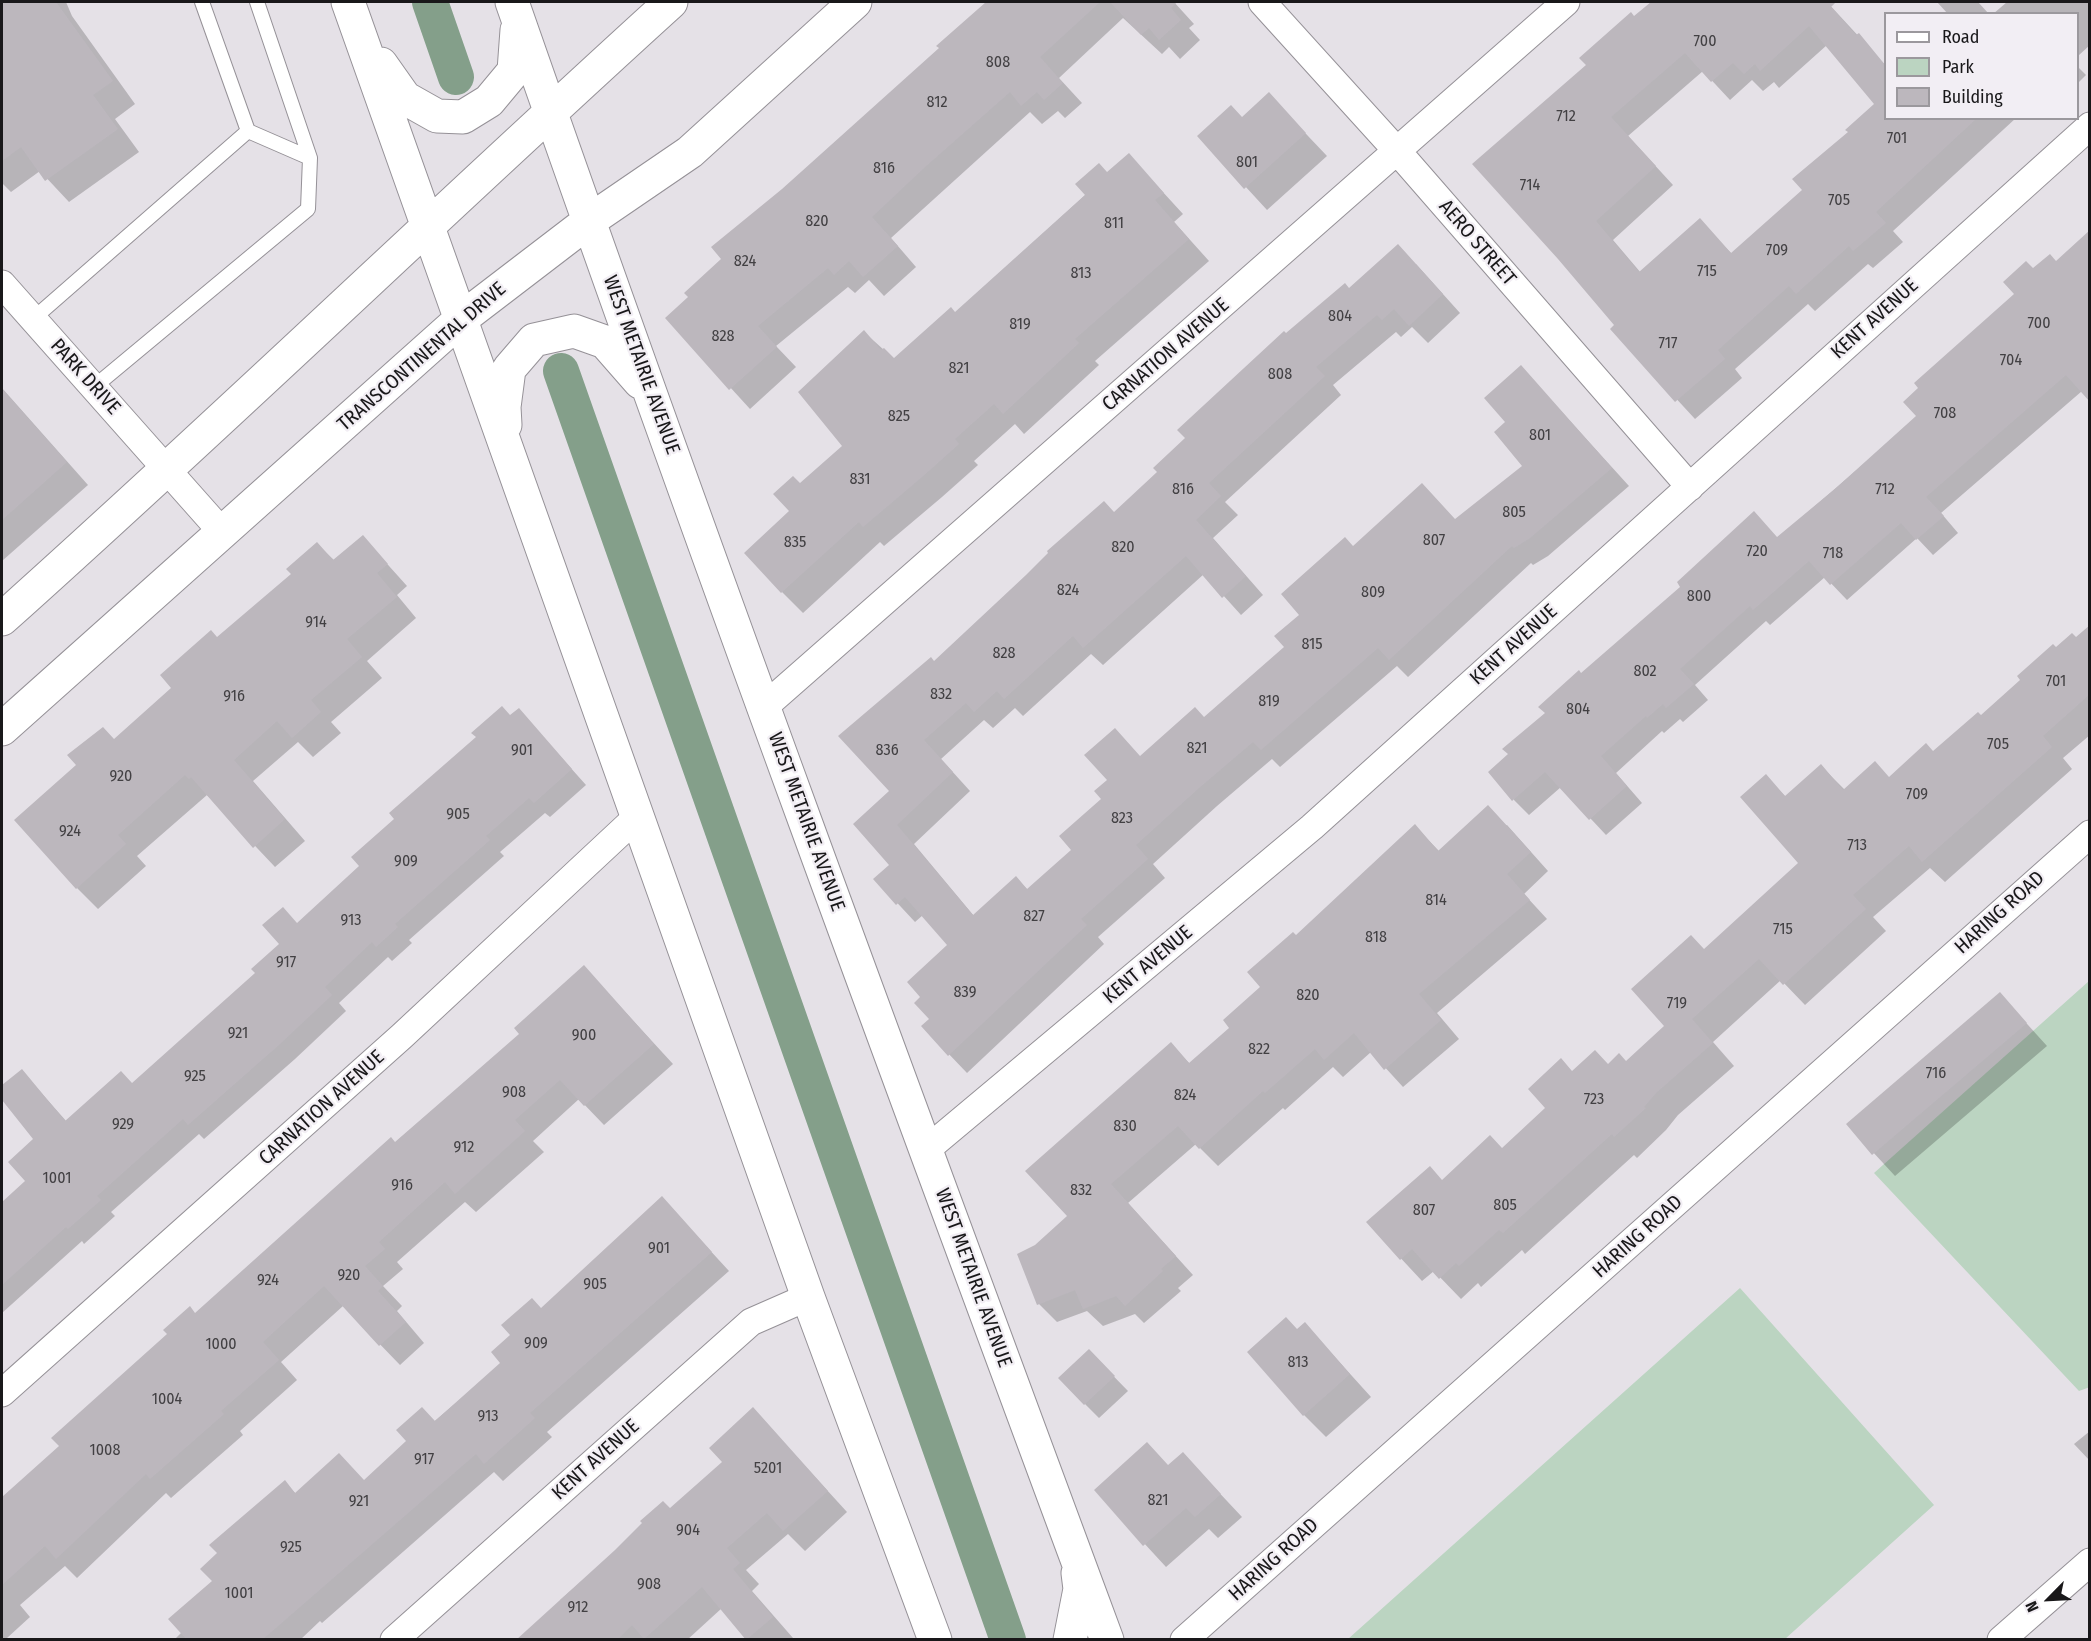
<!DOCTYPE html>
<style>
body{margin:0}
#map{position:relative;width:2091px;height:1641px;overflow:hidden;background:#e5e1e7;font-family:"Fira Sans Condensed",sans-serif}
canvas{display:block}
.frame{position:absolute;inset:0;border:3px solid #19181a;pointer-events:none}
.legend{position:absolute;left:1884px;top:12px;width:195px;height:108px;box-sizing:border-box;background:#f2eef4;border:2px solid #9b989d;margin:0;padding:8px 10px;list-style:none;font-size:18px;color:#19181a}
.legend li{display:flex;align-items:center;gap:12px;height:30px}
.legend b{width:30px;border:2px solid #9b989d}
.north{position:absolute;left:2019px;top:1569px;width:60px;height:60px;-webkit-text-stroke:4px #f2eef4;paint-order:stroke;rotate:246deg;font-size:16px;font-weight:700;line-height:24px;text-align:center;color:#19181a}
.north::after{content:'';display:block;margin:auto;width:21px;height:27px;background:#19181a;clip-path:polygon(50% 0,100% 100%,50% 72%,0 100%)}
</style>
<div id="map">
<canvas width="2091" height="1641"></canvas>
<div class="frame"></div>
<ul class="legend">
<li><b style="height:8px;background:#fff"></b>Road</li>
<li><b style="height:16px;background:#bbd4c1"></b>Park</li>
<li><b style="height:16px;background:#bcb7bd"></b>Building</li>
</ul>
<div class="north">N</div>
</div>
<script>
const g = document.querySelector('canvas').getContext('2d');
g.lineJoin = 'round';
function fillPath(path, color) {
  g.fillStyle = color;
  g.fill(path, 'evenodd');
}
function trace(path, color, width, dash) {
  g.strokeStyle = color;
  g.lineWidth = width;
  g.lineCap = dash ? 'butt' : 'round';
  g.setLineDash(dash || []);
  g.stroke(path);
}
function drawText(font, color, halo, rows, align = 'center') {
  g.font = font + ' "Fira Sans Condensed",sans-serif';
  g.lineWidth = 4.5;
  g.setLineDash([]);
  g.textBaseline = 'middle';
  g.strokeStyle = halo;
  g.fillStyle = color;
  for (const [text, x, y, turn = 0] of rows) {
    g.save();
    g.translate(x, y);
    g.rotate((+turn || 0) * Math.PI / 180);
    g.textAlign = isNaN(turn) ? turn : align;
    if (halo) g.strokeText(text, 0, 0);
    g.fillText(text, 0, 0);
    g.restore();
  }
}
fillPath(new Path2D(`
 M 2089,981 L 2090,1387 L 2079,1391 L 1874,1173 Z
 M 1740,1288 L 1934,1505 L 1785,1639 L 1348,1639 Z`), '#bbd4c1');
fillPath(new Path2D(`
 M 2,2 L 66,2 L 72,16 L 135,104 L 115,119 L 139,152 L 69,202 L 40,171 L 11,192 L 2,183 Z
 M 987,2 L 1174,2 L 1194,24 L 1189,28 L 1200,40 L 1180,59 L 1169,47 L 1162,54 L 1123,18 L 1059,78 L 1082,103 L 1065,118 L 1058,111 L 1042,124 L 1030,112 L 891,238 L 916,267 L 884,296 L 869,280 L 855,293 L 848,287 L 776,346 L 796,367 L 750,409 L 667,318 L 690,297 L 783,190 L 941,48 L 939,46 Z
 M 1652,2 L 1827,2 L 1886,66 L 1886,118 L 2016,118 L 1893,231 L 1903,242 L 1873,268 L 1868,264 L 1815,311 L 1808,304 L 1735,369 L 1742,378 L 1695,419 L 1612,329 L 1616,325 L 1559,258 L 1588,65 ZM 1827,45 L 1876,104 L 1850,132 L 1804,190 L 1732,254 L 1699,220 L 1641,273 L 1613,240 L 1673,185 L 1628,136 L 1703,71 L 1730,100 L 1752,80 L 1763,91 L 1774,82 L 1779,88 Z
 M 1937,2 L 1978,2 L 1989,14 L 1948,14 Z
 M 2007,2 L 2090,2 L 2090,45 L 2078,56 L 2078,14 L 1993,14 Z
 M 2078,67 L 2086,75 L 2078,83 Z
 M 1290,117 L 1327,156 L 1267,210 L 1199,136 Z
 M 1129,155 L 1183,214 L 1174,222 L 1209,261 L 1095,361 L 1099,365 L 1024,434 L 1015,424 L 974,461 L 978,465 L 942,497 L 884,546 L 880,542 L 803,613 L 782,592 L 792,512 L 800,485 L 844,446 L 864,332 L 894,359 L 955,314 Z
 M 2026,263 L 2082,391 L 1941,513 L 1958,533 L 1933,555 L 1917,538 L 1847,600 L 1825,577 L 1770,625 L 1766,621 L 1695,685 L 1708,700 L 1683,722 L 1680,719 L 1664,733 L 1662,731 L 1616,773 L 1642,803 L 1606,835 L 1561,787 L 1529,815 L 1514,800 L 1510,754 L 1547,713 L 1581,675 L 1778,538 L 1918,417 L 2016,294 Z
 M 1416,264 L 1460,313 L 1428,343 L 1412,327 L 1401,337 L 1396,332 L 1333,385 L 1341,395 L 1225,502 L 1238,515 L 1213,538 L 1263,595 L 1241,615 L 1204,574 L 1103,665 L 1091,654 L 1023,716 L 1015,708 L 993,728 L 984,720 L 941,759 L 970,791 L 914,844 L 974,916 L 1016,878 L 1028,890 L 1073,850 L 1103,799 L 1141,758 L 1204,719 L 1286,647 L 1302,615 L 1354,548 L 1456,520 L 1525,466 L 1507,422 L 1521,367 L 1629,486 L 1548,556 L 1533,565 L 1531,563 L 1408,677 L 1397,666 L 1280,767 L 1272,759 L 1217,806 L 1153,864 L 1165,878 L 1098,937 L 1104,944 L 967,1073 L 923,1027 L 931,1019 L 922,997 L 949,945 L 923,915 L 915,922 L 875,879 L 891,865 L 891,791 L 934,663 L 1114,513 L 1159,472 L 1187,439 L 1286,335 L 1350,290 Z
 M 2,388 L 88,485 L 2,561 Z
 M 363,537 L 407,586 L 397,595 L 416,618 L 367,661 L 382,678 L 331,722 L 341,733 L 313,757 L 298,742 L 253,781 L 305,841 L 275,867 L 207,795 L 137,856 L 146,866 L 98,909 L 77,888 L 114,741 L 173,688 L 217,639 L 293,575 L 317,544 L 335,561 Z
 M 2090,627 L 2090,735 L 2063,758 L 2072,769 L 1945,882 L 1930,868 L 1873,917 L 1886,931 L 1805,1005 L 1781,980 L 1713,1042 L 1734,1066 L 1678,1115 L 1666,1130 L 1637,1158 L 1634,1155 L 1525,1254 L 1522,1250 L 1481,1287 L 1478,1283 L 1461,1299 L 1434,1271 L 1422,1281 L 1368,1223 L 1503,1150 L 1547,1108 L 1573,1072 L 1627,1063 L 1666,1026 L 1705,950 L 1800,863 L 1766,777 L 1786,797 L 1821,766 L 1845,790 L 1890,778 L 1934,753 L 1981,717 L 2056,649 L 2076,639 Z
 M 519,710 L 586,785 L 550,817 L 545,813 L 500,852 L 504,856 L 409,940 L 412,943 L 392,961 L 388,957 L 339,1003 L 346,1011 L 295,1059 L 204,1139 L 199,1134 L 111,1212 L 115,1216 L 84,1244 L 82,1241 L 2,1313 L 2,1204 L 27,1181 L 35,1139 L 2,1098 L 2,1087 L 22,1071 L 67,1122 L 133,1085 L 257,973 L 298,925 L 362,866 Z
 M 1507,825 L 1548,871 L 1524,894 L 1547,919 L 1437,1013 L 1459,1039 L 1403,1087 L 1371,1052 L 1343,1077 L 1333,1067 L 1285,1110 L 1283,1108 L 1218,1166 L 1196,1144 L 1128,1203 L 1193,1275 L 1178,1288 L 1181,1291 L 1144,1323 L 1135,1314 L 1103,1326 L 1087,1311 L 1057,1322 L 1039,1304 L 1036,1246 L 1069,1216 L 1171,1044 L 1190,1064 L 1231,1028 L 1296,937 L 1415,826 L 1439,851 Z
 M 584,967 L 673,1064 L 604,1125 L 579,1099 L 533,1141 L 544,1152 L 476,1212 L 465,1202 L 397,1262 L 403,1269 L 383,1286 L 402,1306 L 397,1311 L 424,1343 L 400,1365 L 343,1306 L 281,1362 L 297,1380 L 240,1431 L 243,1435 L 171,1498 L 166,1493 L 77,1578 L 65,1566 L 20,1605 L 30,1617 L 7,1638 L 9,1640 L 2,1640 L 2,1500 L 61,1446 L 196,1314 L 521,1034 Z
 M 2000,994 L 2047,1046 L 1895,1176 L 1848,1125 Z
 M 662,1198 L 729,1271 L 547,1432 L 552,1437 L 503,1481 L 494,1472 L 322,1623 L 320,1621 L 300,1640 L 174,1640 L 182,1632 L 214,1581 L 285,1482 L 296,1494 L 364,1481 L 503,1363 L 541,1310 Z
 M 1305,1324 L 1371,1397 L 1326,1437 L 1304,1415 L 1298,1330 Z
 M 1089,1351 L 1128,1391 L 1099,1418 L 1085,1404 Z
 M 753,1409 L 847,1512 L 805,1551 L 788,1534 L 746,1570 L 759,1584 L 752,1591 L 793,1638 L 748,1640 L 722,1608 L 687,1640 L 520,1640 L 561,1601 L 560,1600 L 616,1551 L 670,1510 L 724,1462 Z
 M 2090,1431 L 2090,1461 L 2074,1444 Z
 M 1183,1454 L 1242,1517 L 1218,1538 L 1209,1529 L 1166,1567 L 1096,1491 L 1169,1466 Z`), '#0003');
trace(new Path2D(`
 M 430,2 L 456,77
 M 561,371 L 1008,1640`), '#849f8a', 36);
fillPath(new Path2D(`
 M 2,2 L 56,2 L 113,81 L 93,95 L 118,129 L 45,181 L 21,147 L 2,161 Z
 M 986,2 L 1100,2 L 1040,57 L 1063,83 L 1044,100 L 1037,92 L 1021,106 L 1010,92 L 925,167 L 872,217 L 898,246 L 863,277 L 849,261 L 834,275 L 828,268 L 758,326 L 777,347 L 729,390 L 665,318 L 688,297 L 684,293 L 721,259 L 711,247 L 782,189 L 939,48 L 936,46 Z
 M 1110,2 L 1177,2 L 1171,8 L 1181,20 L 1159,40 L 1149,28 L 1141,35 Z
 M 1651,2 L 1836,2 L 1831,7 L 1856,35 L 1859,33 L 1886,66 L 1886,118 L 1977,118 L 1876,212 L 1886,223 L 1853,251 L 1849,246 L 1796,294 L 1789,286 L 1718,350 L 1725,359 L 1675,402 L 1610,329 L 1614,325 L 1558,259 L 1472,164 L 1586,65 L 1579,58 L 1631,12 L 1634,16 ZM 1809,26 L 1874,104 L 1845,130 L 1848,132 L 1792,179 L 1802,190 L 1731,253 L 1700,218 L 1639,272 L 1596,221 L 1656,166 L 1611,117 L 1685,53 L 1711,82 L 1733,63 L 1744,74 L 1755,64 L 1760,71 Z
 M 1269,92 L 1306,133 L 1244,189 L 1197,136 L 1231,105 L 1242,117 Z
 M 1129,153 L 1164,193 L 1155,200 L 1189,239 L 1075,339 L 1079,343 L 1003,414 L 994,404 L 955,439 L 959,444 L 922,477 L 863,527 L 859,522 L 781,593 L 744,553 L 789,511 L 773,494 L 793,476 L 800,483 L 842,446 L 798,392 L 864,330 L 881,350 L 884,348 L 894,358 L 951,307 L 955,312 L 1085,195 L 1075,184 L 1099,163 L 1107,172 Z
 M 2090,230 L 2090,402 L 2066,375 L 1926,497 L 1944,516 L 1916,540 L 1901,523 L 1830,585 L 1809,561 L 1753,610 L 1750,606 L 1680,669 L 1694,684 L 1666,708 L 1663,704 L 1647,718 L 1646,716 L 1601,756 L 1627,786 L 1589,820 L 1545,772 L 1512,801 L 1488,772 L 1508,754 L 1502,749 L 1545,713 L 1538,707 L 1579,670 L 1581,673 L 1680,587 L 1677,582 L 1754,511 L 1777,537 L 1836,488 L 1916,416 L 1903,402 L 1918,388 L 1914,383 L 2014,294 L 2003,282 L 2026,261 L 2033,268 L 2050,254 L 2056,261 Z
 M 1398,244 L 1443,294 L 1409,326 L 1394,309 L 1382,320 L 1377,315 L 1316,367 L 1325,376 L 1209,483 L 1221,496 L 1196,520 L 1246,576 L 1222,598 L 1186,556 L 1083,648 L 1073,636 L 1004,699 L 997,691 L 974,712 L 966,703 L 924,740 L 953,772 L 897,825 L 973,915 L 1016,876 L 1027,889 L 1071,850 L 1059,836 L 1101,799 L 1094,791 L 1107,780 L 1084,755 L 1115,728 L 1140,756 L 1195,707 L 1204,717 L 1284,647 L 1274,636 L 1299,615 L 1281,594 L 1345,537 L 1353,546 L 1422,483 L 1455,519 L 1522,466 L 1494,432 L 1505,422 L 1484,398 L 1521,365 L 1612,468 L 1530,538 L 1514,548 L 1512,546 L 1389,660 L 1378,648 L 1261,750 L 1253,742 L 1199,788 L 1136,845 L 1148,859 L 1081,919 L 1087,925 L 948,1056 L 921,1026 L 929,1019 L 914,1003 L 920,997 L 907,982 L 947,945 L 905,897 L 896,905 L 873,879 L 889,865 L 853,824 L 889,791 L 838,736 L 931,657 L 934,661 L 1026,575 L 1048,553 L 1047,551 L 1104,501 L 1114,512 L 1157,472 L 1153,468 L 1185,438 L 1177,430 L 1284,331 L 1286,333 L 1345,283 L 1349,288 Z
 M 2,389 L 67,462 L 2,520 Z
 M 363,535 L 388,564 L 377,573 L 397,597 L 347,639 L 362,657 L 311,700 L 321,712 L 292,738 L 277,721 L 234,760 L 285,819 L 253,848 L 191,777 L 189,779 L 185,775 L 118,835 L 126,844 L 76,889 L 14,820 L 76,765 L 67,755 L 103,727 L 114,739 L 171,688 L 160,675 L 211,630 L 217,637 L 291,574 L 286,569 L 317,542 L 333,560 Z
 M 2090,625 L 2090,694 L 2043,736 L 2052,747 L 1922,862 L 1909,846 L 1853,895 L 1866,909 L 1783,985 L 1759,959 L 1692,1019 L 1713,1043 L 1656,1093 L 1644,1107 L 1646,1108 L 1614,1137 L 1612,1134 L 1503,1233 L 1499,1230 L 1459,1266 L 1456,1263 L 1439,1279 L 1412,1249 L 1400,1260 L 1366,1222 L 1430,1166 L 1442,1180 L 1490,1135 L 1502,1148 L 1545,1108 L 1528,1089 L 1561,1058 L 1572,1071 L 1595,1050 L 1608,1064 L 1619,1053 L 1626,1061 L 1664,1026 L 1631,989 L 1691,935 L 1704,949 L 1798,863 L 1740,797 L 1766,774 L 1785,796 L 1821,764 L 1843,790 L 1875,761 L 1889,777 L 1926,743 L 1933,751 L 1978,712 L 1981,715 L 2020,680 L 2017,676 L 2053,644 L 2056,647 L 2072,633 L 2076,637 Z
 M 502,706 L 510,715 L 519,708 L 572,769 L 534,803 L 529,798 L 486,836 L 490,840 L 395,924 L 398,927 L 376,947 L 372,942 L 325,987 L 332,995 L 280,1044 L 188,1125 L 183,1119 L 97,1196 L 101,1200 L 68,1229 L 66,1227 L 2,1285 L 2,1202 L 25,1181 L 8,1162 L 33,1139 L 2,1100 L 2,1085 L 22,1069 L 65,1121 L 121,1071 L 132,1083 L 255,973 L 251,969 L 279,944 L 262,925 L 283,907 L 297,923 L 359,866 L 351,857 L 394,819 L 389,813 L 476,737 L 471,733 Z
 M 1488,805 L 1531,852 L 1507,874 L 1530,900 L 1419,994 L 1441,1020 L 1384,1070 L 1354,1033 L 1324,1060 L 1315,1049 L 1265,1093 L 1263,1091 L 1199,1149 L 1178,1126 L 1111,1184 L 1176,1256 L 1161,1269 L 1163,1271 L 1125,1306 L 1116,1296 L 1083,1309 L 1075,1290 L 1037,1305 L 1017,1254 L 1035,1245 L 1067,1216 L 1025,1171 L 1171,1042 L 1189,1063 L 1229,1028 L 1223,1020 L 1260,987 L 1247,972 L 1293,932 L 1296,935 L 1415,824 L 1438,851 Z
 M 584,965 L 654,1044 L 584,1106 L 560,1080 L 515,1120 L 525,1131 L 455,1194 L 445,1182 L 379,1242 L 385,1249 L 365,1266 L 383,1286 L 378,1291 L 406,1322 L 379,1346 L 324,1286 L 263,1342 L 279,1360 L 221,1411 L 224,1414 L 150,1479 L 146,1474 L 56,1559 L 45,1546 L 2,1585 L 2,1497 L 59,1446 L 51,1438 L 167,1334 L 163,1330 L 190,1306 L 195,1313 L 391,1137 L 395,1142 L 472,1075 L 519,1034 L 514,1028 Z
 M 2000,992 L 2027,1023 L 1872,1155 L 1846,1124 Z
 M 662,1196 L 712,1252 L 530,1413 L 535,1418 L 484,1464 L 476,1454 L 262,1640 L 187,1640 L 168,1619 L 212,1581 L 200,1569 L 217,1553 L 209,1545 L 285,1480 L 295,1493 L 339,1453 L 364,1480 L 406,1441 L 396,1430 L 422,1407 L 435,1421 L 500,1363 L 491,1352 L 510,1335 L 501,1325 L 532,1298 L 541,1308 Z
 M 1286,1317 L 1297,1329 L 1305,1322 L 1350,1374 L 1303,1416 L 1247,1352 Z
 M 1089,1349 L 1115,1376 L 1084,1405 L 1058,1378 Z
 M 753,1407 L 828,1491 L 783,1531 L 767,1513 L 727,1548 L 740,1563 L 733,1569 L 773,1617 L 746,1640 L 702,1587 L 644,1639 L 632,1625 L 617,1640 L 516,1640 L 615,1550 L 642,1523 L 640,1521 L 663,1501 L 670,1508 L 722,1462 L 709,1448 Z
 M 1147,1442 L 1168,1465 L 1183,1452 L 1221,1494 L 1195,1517 L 1186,1508 L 1143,1546 L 1094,1490 Z`), '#bcb7bd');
const lane = new Path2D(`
 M 202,2 L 248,131 L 310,158
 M 33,319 L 248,131
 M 94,387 L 308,209 L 310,158 L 257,2`);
const street = new Path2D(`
 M 1262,2 L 1398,152 L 1690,487
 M 2,284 L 222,532
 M 764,707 L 1566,2
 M 926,1150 L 1312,827 L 2090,126
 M 2,1393 L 402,1036 L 637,817
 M 394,1640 L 751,1322 L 808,1297
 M 1184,1640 L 2090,834
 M 2001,1640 L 2090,1562`);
const secondary = new Path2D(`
 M 348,2 L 808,1297 L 935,1640
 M 512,2 C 703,550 905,1095 1107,1640
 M 381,64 L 405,98 L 437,116 L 463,117 L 489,101 L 514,71 L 517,30
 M 505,425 L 504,407 L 509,369 L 534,340 L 574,331 L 605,342 L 640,382
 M 2,619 C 228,417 446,206 671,2
 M 2,729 L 461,319 L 589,221 L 690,152 L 855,2
 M 1070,1640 L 1080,1589 L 1078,1573`);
trace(lane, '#959197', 16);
trace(street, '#959197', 29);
trace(secondary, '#959197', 35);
trace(lane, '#fff', 14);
trace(street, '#fff', 27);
trace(secondary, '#fff', 33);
drawText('16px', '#424043', null, [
 ["700",1705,42],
 ["808",998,63],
 ["812",937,103],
 ["712",1566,117],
 ["701",1897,139],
 ["801",1247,163],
 ["816",884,169],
 ["714",1530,186],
 ["705",1839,201],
 ["820",817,222],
 ["811",1114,224],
 ["709",1777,251],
 ["824",745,262],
 ["715",1707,272],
 ["813",1081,274],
 ["804",1340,317],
 ["700",2039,324],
 ["819",1020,325],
 ["828",723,337],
 ["717",1668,344],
 ["704",2011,361],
 ["821",959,369],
 ["808",1280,375],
 ["708",1945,414],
 ["825",899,417],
 ["801",1540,436],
 ["831",860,480],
 ["816",1183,490],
 ["712",1885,490],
 ["805",1514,513],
 ["807",1434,541],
 ["835",795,543],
 ["820",1123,548],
 ["720",1757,552],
 ["718",1833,554],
 ["824",1068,591],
 ["809",1373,593],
 ["800",1699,597],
 ["914",316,623],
 ["815",1312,645],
 ["828",1004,654],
 ["802",1645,672],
 ["701",2056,682],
 ["832",941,695],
 ["916",234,697],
 ["819",1269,702],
 ["804",1578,710],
 ["705",1998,745],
 ["821",1197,749],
 ["901",522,751],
 ["836",887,751],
 ["920",121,777],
 ["709",1917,795],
 ["905",458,815],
 ["823",1122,819],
 ["924",70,832],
 ["713",1857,846],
 ["909",406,862],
 ["814",1436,901],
 ["827",1034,917],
 ["913",351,921],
 ["715",1783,930],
 ["818",1376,938],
 ["917",286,963],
 ["839",965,993],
 ["820",1308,996],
 ["719",1677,1004],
 ["921",238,1034],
 ["900",584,1036],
 ["822",1259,1050],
 ["716",1936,1074],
 ["925",195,1077],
 ["908",514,1093],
 ["824",1185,1096],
 ["723",1594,1100],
 ["929",123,1125],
 ["830",1125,1127],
 ["912",464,1148],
 ["1001",57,1179],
 ["916",402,1186],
 ["832",1081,1191],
 ["805",1505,1206],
 ["807",1424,1211],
 ["901",659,1249],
 ["920",349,1276],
 ["924",268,1281],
 ["905",595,1285],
 ["909",536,1344],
 ["1000",221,1345],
 ["813",1298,1363],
 ["1004",167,1400],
 ["913",488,1417],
 ["1008",105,1451],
 ["917",424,1460],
 ["5201",768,1469],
 ["821",1158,1501],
 ["921",359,1502],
 ["904",688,1531],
 ["925",291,1548],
 ["908",649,1585],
 ["1001",239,1594],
 ["912",578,1608]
]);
drawText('20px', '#19181a', '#f2eef4', [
 ["AERO STREET",1477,243,49],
 ["KENT AVENUE",1875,319,-42],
 ["CARNATION AVENUE",1166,355,-41],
 ["TRANSCONTINENTAL DRIVE",422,357,-41],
 ["WEST METAIRIE AVENUE",641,365,70],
 ["PARK DRIVE",85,377,48],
 ["KENT AVENUE",1514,645,-42],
 ["WEST METAIRIE AVENUE",806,822,70],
 ["HARING ROAD",2000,913,-42],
 ["KENT AVENUE",1148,965,-40],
 ["CARNATION AVENUE",322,1108,-42],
 ["HARING ROAD",1638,1237,-42],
 ["WEST METAIRIE AVENUE",973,1278,70],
 ["KENT AVENUE",596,1460,-42],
 ["HARING ROAD",1274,1560,-42]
]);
</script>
